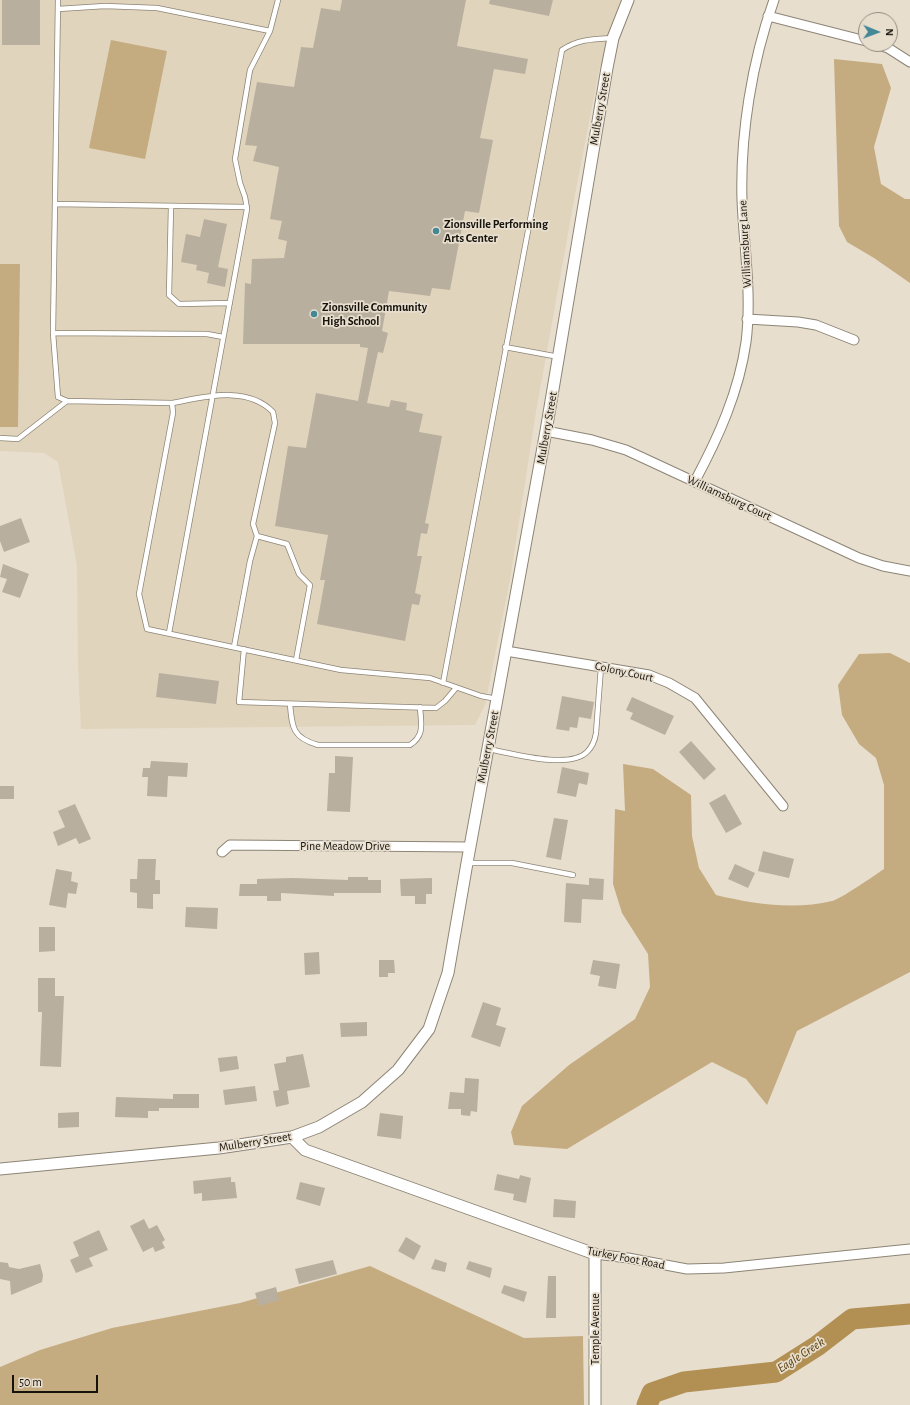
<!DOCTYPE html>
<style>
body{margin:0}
#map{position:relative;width:910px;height:1405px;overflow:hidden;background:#e8dece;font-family:"Alegreya Sans",sans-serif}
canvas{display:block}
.north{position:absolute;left:858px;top:12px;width:40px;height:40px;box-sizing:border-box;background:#e8dece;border:1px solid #948d81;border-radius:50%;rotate:91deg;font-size:11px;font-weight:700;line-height:16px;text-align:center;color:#16130d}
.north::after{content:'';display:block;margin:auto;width:14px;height:18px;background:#448897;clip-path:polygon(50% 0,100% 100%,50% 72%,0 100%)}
.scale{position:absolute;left:12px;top:1375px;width:86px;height:18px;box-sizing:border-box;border:2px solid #16130d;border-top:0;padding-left:5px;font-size:12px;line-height:14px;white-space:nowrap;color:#16130d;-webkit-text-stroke:3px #e8dece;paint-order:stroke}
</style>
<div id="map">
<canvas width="910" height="1405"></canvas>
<div class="north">N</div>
<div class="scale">50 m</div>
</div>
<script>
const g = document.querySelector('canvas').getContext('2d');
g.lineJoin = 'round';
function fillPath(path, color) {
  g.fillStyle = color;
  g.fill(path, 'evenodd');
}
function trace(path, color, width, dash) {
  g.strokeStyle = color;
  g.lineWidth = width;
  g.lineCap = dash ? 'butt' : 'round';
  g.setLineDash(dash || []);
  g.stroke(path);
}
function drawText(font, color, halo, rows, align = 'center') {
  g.font = font + ' "Alegreya Sans",sans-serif';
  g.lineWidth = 3.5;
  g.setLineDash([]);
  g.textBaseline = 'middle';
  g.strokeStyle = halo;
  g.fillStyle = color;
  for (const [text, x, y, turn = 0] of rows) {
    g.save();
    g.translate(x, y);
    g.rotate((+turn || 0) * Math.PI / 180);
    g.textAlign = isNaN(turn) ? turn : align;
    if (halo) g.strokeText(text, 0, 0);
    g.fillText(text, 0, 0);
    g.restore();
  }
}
fillPath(new Path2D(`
 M 0,0 L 621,0 L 599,71 L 576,189 L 536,412 L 510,580 L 485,705 L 475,725 L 81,729 L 78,668 L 77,566 L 58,462 L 44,453 L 0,451 Z`), '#e1d4bd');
fillPath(new Path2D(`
 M 111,40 L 167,51 L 145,159 L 89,148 Z
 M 834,59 L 882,64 L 891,88 L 874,147 L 881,184 L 905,199 L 910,199 L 910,283 L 874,258 L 847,242 L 839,226 Z
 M 0,264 L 20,264 L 18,427 L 0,427 Z
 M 890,653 L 910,663 L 910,972 L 797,1031 L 767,1105 L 746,1079 L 712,1062 L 567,1149 L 514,1145 L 511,1132 L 522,1106 L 569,1065 L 635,1019 L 650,987 L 648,954 L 622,913 L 613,884 L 615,809 L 625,811 L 623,764 L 653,769 L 691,795 L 692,836 L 699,868 L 716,895 C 753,904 795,910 832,901 C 841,899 875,875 884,869 L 884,785 L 876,758 L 859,744 L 842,715 L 838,685 L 859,654 Z
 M 370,1266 L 524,1338 L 583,1336 L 584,1405 L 0,1405 L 0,1367 L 40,1350 L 112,1328 L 240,1303 Z`), '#c5ac80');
trace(new Path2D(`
 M 647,1405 L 652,1393 L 684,1382 L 776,1372 L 817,1346 L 852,1319 L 910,1314`), '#b29053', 21);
fillPath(new Path2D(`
 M 2,0 L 40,0 L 40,45 L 2,45 Z
 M 342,0 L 466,0 L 457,46 L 528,59 L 525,74 L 494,69 L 480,138 L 493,140 L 479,213 L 465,211 L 450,290 L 432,288 L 430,296 L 389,291 L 382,331 L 388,333 L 383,353 L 378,352 L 367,403 L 389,407 L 391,400 L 407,403 L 406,410 L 423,414 L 419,432 L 442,436 L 425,523 L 429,524 L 427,534 L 421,533 L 417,556 L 422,556 L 415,593 L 421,595 L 419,605 L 412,604 L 405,641 L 317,624 L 325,580 L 320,580 L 328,535 L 275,526 L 288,446 L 306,448 L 316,393 L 358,401 L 368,348 L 360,347 L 360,344 L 243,344 L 245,283 L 251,284 L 252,259 L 284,258 L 287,241 L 278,239 L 282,221 L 270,219 L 279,167 L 253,161 L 257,146 L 245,145 L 257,82 L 294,87 L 301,47 L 313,48 L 321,8 L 340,11 Z
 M 490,0 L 553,0 L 549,16 L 489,4 Z
 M 204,219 L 227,224 L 218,267 L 228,269 L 225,287 L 207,283 L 209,273 L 196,270 L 197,265 L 181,262 L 186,234 L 200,237 Z
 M 21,518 L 30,542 L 4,552 L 0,541 L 0,526 Z
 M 3,564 L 29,574 L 20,598 L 2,592 L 7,579 L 0,577 Z
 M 159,673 L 219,681 L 216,704 L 156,697 Z
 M 562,696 L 594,702 L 591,719 L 579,717 L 577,728 L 570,727 L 569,731 L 556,729 Z
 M 632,697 L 674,716 L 665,735 L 630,719 L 633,713 L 626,710 Z
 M 691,741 L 716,769 L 704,780 L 679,752 Z
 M 335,756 L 353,757 L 350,812 L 327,811 L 329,773 L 335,773 Z
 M 151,761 L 188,763 L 187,777 L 168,776 L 167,797 L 147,796 L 148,777 L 142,777 L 143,768 L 150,768 Z
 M 562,767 L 589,773 L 587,785 L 579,783 L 576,797 L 557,793 Z
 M 0,786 L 14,786 L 14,799 L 0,799 Z
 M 725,794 L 742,824 L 726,833 L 709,803 Z
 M 75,804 L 91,839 L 79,844 L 76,838 L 58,846 L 53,832 L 65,827 L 58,811 Z
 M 554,818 L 568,820 L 561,860 L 546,857 Z
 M 763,851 L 794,859 L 789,878 L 758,871 Z
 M 138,859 L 156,859 L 155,880 L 160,880 L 160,894 L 153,894 L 153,909 L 137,908 L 137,893 L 130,892 L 130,879 L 137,879 Z
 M 735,864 L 755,873 L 748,888 L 728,879 Z
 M 56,869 L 72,872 L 71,881 L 78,883 L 76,894 L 68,893 L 66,908 L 49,905 Z
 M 348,877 L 368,877 L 368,880 L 381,880 L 381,893 L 334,893 L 334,896 L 281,893 L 281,901 L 267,901 L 267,896 L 239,896 L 240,884 L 257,884 L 257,879 L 293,878 L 348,880 Z
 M 432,878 L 432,894 L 426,894 L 426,904 L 415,904 L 415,896 L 401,896 L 400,879 Z
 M 589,878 L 604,879 L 603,900 L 582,899 L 581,923 L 564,922 L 566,883 L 589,885 Z
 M 186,907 L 218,908 L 217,929 L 185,927 Z
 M 39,927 L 55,927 L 55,951 L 39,952 Z
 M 319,952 L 320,974 L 305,975 L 304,953 Z
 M 379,960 L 394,960 L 395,973 L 388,973 L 388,977 L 379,977 Z
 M 593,960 L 620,964 L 616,989 L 598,986 L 600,976 L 590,974 Z
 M 38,978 L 55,978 L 55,996 L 64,996 L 61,1067 L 40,1066 L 42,1012 L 38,1012 Z
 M 483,1002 L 501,1008 L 496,1025 L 506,1028 L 500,1047 L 471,1037 Z
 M 367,1022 L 367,1036 L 341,1037 L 340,1023 Z
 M 303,1054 L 310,1087 L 287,1091 L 289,1104 L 276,1107 L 273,1091 L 279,1090 L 274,1064 L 286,1062 L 286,1057 Z
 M 237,1056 L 239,1069 L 220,1072 L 218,1058 Z
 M 465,1078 L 479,1079 L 477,1112 L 471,1111 L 470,1116 L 461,1115 L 461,1109 L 448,1109 L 450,1092 L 464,1093 Z
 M 255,1086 L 257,1101 L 225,1105 L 223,1090 Z
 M 173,1094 L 199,1094 L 199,1108 L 159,1108 L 159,1111 L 148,1111 L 148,1118 L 115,1117 L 116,1097 L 173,1099 Z
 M 79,1112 L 79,1127 L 58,1128 L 58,1113 Z
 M 380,1113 L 403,1116 L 401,1139 L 377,1136 Z
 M 497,1174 L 519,1179 L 520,1175 L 531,1178 L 526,1203 L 513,1200 L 514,1194 L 494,1190 Z
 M 231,1177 L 231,1182 L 235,1182 L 237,1198 L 202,1201 L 202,1193 L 194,1194 L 193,1181 Z
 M 300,1182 L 325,1188 L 320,1206 L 296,1199 Z
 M 554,1199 L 576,1201 L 575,1218 L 553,1217 Z
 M 144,1219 L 149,1229 L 157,1225 L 165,1240 L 162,1242 L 165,1248 L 155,1252 L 153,1247 L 143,1252 L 130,1226 Z
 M 99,1230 L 108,1250 L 89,1258 L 93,1266 L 76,1273 L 70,1260 L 79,1256 L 73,1242 Z
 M 406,1237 L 421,1246 L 414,1260 L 398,1251 Z
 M 435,1259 L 447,1263 L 445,1272 L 431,1269 Z
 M 333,1260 L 337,1274 L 299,1284 L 295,1269 Z
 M 469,1261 L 492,1268 L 490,1278 L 466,1269 Z
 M 0,1262 L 8,1263 L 9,1267 L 19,1269 L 40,1264 L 43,1275 L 42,1282 L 11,1295 L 10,1281 L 0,1279 Z
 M 548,1276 L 556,1276 L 556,1318 L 546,1318 Z
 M 504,1285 L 527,1292 L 524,1302 L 501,1293 Z
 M 276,1287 L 279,1300 L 259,1306 L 255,1293 Z`), '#b8af9f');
const service = new Path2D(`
 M 58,0 L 53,333 L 58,397 L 67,401 L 172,403 L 173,413 L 139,594 L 147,629 L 341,670 L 430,678 L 481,696 L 497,699
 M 58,9 L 105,6 L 157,8 L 270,31
 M 55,204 L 247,207
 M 171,206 L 169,295 L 179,304 L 230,303
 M 53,333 L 207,334 L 223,337
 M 505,347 L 559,357
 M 172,403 C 205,397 247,385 273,412 L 275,423 L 253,524 L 257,536 L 287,544 L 299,574 L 310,585 L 296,660
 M 0,438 L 18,439 L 67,401
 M 169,633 L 247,209 L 245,197 L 240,183 L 235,159 L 250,70 L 270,31 L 278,0
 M 234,647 L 250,561 L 257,536
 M 244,649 L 239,702 L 436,708 L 445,701 L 456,688
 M 443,683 L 562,50 C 578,39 594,39 613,38
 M 290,704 C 292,728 293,738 318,745 L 410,745 C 425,735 421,724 420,707
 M 488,749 C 511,753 569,770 587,752 C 592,747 595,740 596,733 L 601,667
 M 467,863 L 512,863 L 573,875`);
const minor = new Path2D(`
 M 768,16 L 866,41
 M 875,44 L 888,48 L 910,62
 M 747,319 L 798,322 L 816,325 L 854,340
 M 546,431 L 592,440 L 626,450 L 859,558 L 883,566 L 910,571
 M 695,481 C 718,438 739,392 746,342 C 752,295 744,247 742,200 C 740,135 752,61 774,0
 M 506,651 L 649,675 L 669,683 L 695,698 L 783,806
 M 222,852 L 230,845 L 470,847
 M 595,1254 L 628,1258 L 687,1269 L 724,1268 L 910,1249`);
const tertiary = new Path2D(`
 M 292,1137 L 305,1150 L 595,1254 L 595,1405
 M 0,1169 L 219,1148 L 292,1137 L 319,1127 L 362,1102 L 398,1070 L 429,1029 L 448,973 L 467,863 L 546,431 L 607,68 L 613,38 L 628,0`);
trace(service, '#8c8475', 6);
trace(minor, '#8c8475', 11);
trace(tertiary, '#8c8475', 13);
trace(service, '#fff', 4.5);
trace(minor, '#fff', 9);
trace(tertiary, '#fff', 11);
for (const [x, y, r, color] of [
 [436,231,4,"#448897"],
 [314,314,4,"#448897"]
]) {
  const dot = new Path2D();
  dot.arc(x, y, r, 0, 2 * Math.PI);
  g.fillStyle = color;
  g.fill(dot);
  trace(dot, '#e8dece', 1.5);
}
drawText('12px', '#16130d', '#e8dece', [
 ["Mulberry Street",600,109,-80],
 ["Williamsburg Lane",745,244,-93],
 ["Mulberry Street",547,428,-80],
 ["Williamsburg Court",729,498,25],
 ["Colony Court",624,672,12],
 ["Mulberry Street",488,747,-79],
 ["Pine Meadow Drive",345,846],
 ["Mulberry Street",255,1142,-9],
 ["Turkey Foot Road",626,1258,11],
 ["Temple Avenue",595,1329,-90]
]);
drawText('bold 12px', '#16130d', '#e8dece', [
 ["Zionsville Performing",444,224],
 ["Arts Center",444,238],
 ["Zionsville Community",322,307],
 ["High School",322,321]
], 'left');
drawText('italic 13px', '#5b4313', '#e8dece', [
 ["Eagle Creek",801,1355,-33]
]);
</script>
